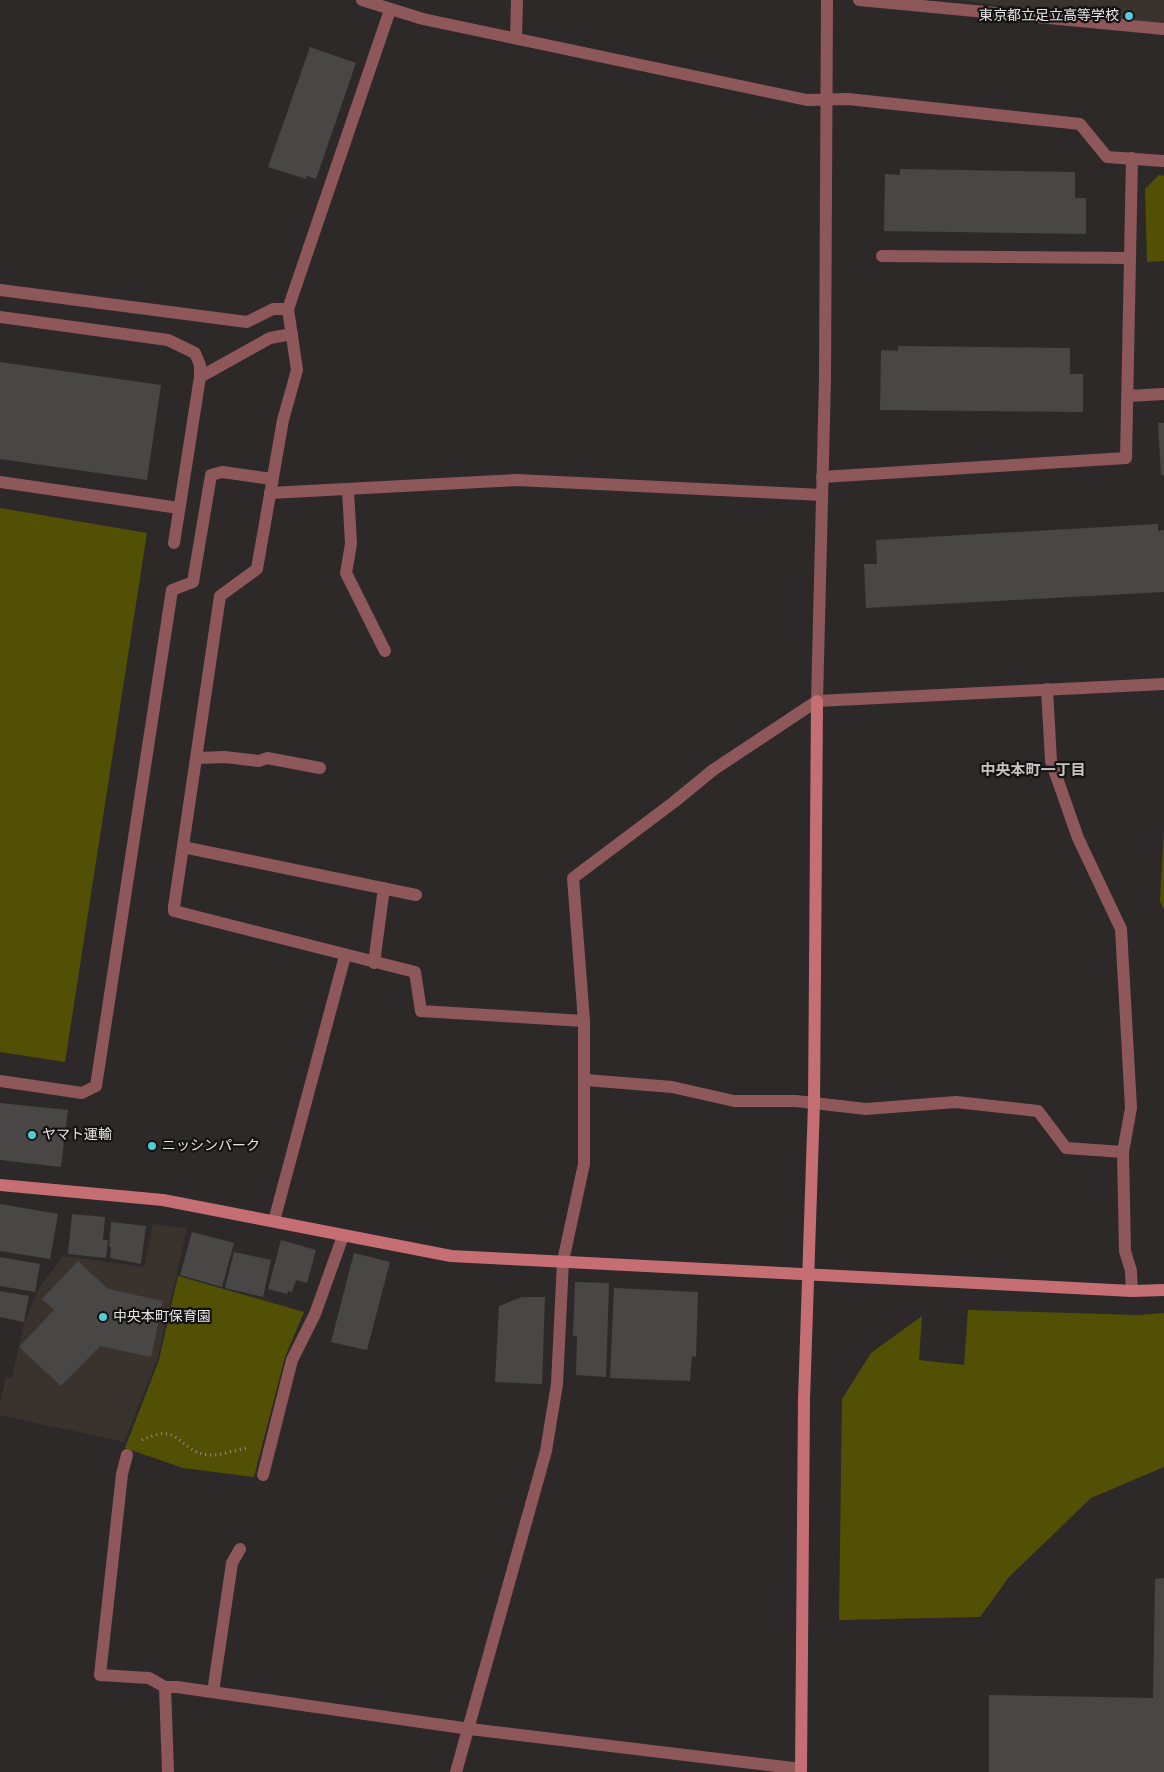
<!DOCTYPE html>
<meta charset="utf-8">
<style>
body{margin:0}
canvas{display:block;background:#2c2928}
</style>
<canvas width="1164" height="1772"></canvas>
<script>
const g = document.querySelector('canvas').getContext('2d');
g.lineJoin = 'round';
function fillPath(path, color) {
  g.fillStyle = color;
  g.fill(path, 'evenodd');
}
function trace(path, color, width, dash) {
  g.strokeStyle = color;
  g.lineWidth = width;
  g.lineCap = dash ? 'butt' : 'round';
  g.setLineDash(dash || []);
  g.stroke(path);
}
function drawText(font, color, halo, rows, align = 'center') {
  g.font = font + ' "Asap Condensed","Noto Sans JP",sans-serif';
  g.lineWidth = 4.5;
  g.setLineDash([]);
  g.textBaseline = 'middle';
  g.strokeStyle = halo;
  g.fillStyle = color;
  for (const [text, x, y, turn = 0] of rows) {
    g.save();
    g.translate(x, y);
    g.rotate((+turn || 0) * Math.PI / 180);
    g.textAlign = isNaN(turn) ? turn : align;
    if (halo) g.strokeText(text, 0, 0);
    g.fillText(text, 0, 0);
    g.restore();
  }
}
fillPath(new Path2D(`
 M 959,0 L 1164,0 L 1164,23 L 1026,9 Z
 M 153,1224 L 187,1228 L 157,1360 L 124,1442 L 0,1415 L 0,1403 L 6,1377 L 12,1378 L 23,1327 L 37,1291 L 63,1256 L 144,1267 Z`), '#3a322d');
fillPath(new Path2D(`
 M 1159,175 L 1164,176 L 1164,261 L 1147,262 L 1145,189 Z
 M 0,508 L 147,533 L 65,1062 L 0,1052 Z
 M 1164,829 L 1164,910 L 1160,901 Z
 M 178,1276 L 304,1312 L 285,1357 L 254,1477 L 183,1468 L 125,1448 L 159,1360 Z
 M 968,1310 L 1138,1315 L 1164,1313 L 1164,1467 L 1091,1498 L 1009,1577 L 980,1617 L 839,1620 L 842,1399 L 871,1353 L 922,1316 L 919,1360 L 964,1365 Z`), '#515005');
fillPath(new Path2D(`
 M 310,47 L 356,63 L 316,179 L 307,176 L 306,179 L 268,167 Z
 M 900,169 L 1075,172 L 1075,198 L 1086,198 L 1086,234 L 884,231 L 885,174 L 900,175 Z
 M 898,346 L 1070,348 L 1070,374 L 1083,374 L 1083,412 L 880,410 L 881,350 L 898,351 Z
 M 0,362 L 161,385 L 147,480 L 0,459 Z
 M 1158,423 L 1164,423 L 1164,475 L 1161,475 Z
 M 1158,524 L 1158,531 L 1164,530 L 1164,592 L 866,608 L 864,564 L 877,564 L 876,540 Z
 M 0,1103 L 68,1110 L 61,1167 L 0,1160 Z
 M 0,1204 L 58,1214 L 50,1259 L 0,1251 Z
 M 72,1214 L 105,1217 L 103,1240 L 108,1240 L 106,1258 L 68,1254 Z
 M 111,1222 L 146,1226 L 141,1264 L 110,1258 L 111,1247 L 109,1247 Z
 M 192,1232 L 234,1243 L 222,1287 L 180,1275 Z
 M 281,1240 L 316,1250 L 307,1283 L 296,1280 L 292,1292 L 288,1291 L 287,1294 L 268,1289 Z
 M 234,1252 L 271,1260 L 263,1297 L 225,1288 Z
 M 354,1253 L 390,1262 L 367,1350 L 331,1342 Z
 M 0,1257 L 40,1264 L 35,1292 L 0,1286 Z
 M 78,1261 L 108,1289 L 163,1301 L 151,1357 L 100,1346 L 61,1386 L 19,1347 L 54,1310 L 42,1299 Z
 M 575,1282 L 609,1283 L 606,1377 L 576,1375 L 577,1336 L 573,1336 Z
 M 614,1288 L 698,1292 L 696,1357 L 692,1356 L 690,1381 L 610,1378 Z
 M 0,1291 L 29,1296 L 24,1322 L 0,1317 Z
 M 522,1297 L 545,1297 L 542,1384 L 495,1382 L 499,1306 Z
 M 1164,1578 L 1164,1772 L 989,1772 L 989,1695 L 1153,1698 L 1155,1579 Z`), '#494745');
trace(new Path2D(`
 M 142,1440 C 180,1421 178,1451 208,1455 C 220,1456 235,1450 247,1448`), '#918f8e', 3, [1, 4]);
trace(new Path2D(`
 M 859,0 L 1164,29
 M 882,256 L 1130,258
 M 0,290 L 247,322 L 273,309 L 288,309
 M 0,317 L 168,340 L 195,353 L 200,365 L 200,377
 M 1127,396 L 1164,394
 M 822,477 L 1126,458 L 1132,158
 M 0,482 L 179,508
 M 348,490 L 351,544 L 346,573 L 385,651
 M 270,493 L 517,480 L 822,495
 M 174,543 L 200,377 L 270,338 L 292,334
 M 1047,689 L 1051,761 L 1078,838 L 1121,929 L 1131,1108 L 1123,1152 L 1125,1251 L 1131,1271 L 1132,1291
 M 196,758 L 225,757 L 259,761 L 267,758 L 320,768
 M 183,847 L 416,895
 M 174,907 L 174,911 L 415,972 L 421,1011 L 584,1021
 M 374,963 L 384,888
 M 586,1080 L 672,1087 L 734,1101 L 796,1101 L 866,1109 L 956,1102 L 1038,1111 L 1066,1148 L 1123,1152
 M 0,1081 L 82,1093 L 96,1086 L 172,590 L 193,582 L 211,475 L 222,472 L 272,479
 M 274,1221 L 345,956
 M 127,1455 L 122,1474 L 100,1675 L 149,1678 L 165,1687
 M 263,1475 L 292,1360 L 315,1314 L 343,1236
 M 213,1692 L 232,1563 L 240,1549`), '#8e575a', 12);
trace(new Path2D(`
 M 362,0 L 423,19 L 807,100 L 848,99 L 1080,124 L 1107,157 L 1164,161
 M 516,37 L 517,0
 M 817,701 L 825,379 L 827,0
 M 174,907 L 220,596 L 257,569 L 283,420 L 297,370 L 288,309 L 390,10
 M 168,1772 L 165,1687 L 177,1687 L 470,1729 L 801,1769
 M 456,1772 L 546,1451 L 557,1384 L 563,1261 L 584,1164 L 584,1021 L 573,878 L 674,802 L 713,770 L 817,701 L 1164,684`), '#8e575a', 12);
trace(new Path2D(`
 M 0,1185 L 163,1200 L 451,1256 L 1132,1291 L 1164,1290
 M 801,1772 L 804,1399 L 814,1104 L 817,701`), '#c56f75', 12);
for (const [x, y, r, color] of [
 [1129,16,5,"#52ccd6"],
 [32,1135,5,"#52ccd6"],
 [152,1146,5,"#52ccd6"],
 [103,1317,5,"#52ccd6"]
]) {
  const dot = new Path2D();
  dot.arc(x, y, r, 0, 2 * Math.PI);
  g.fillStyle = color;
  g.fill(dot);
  trace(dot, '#141212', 2);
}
drawText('14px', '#e8e6e5', '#141212', [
 ["東京都立足立高等学校",1119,16,"right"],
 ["ヤマト運輸",42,1135],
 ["ニッシンパーク",162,1146],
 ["中央本町保育園",113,1317]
], 'left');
drawText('bold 15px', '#c6c3c1', '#141212', [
 ["中央本町一丁目",1033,770]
]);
</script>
